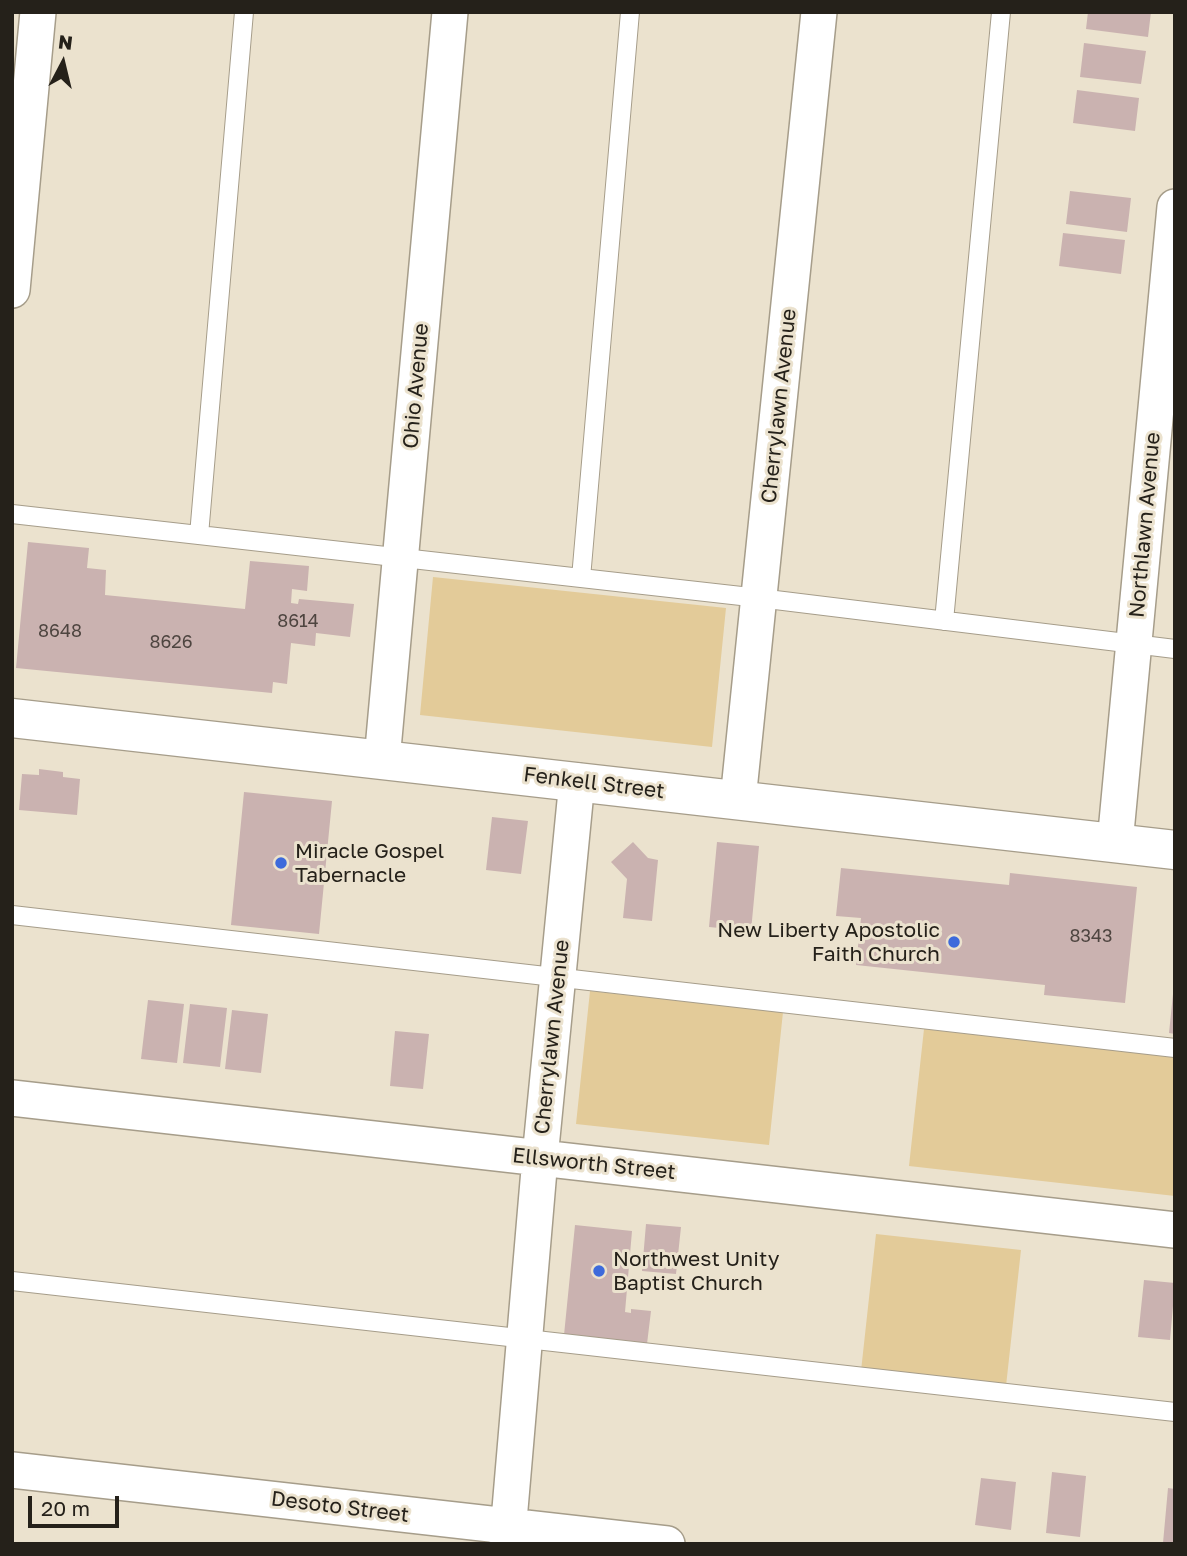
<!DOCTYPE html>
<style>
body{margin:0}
#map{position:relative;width:1187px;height:1556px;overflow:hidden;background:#ebe2ce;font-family:"Golos Text",sans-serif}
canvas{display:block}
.frame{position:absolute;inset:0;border:14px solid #25211a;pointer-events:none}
.north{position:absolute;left:28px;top:28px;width:70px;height:70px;-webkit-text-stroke:5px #ebe2ce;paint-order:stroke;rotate:7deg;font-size:19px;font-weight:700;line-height:28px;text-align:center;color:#25211a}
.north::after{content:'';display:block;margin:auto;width:24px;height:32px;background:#25211a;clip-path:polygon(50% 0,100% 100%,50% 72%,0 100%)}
.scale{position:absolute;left:28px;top:1496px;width:91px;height:32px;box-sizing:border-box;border:4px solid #25211a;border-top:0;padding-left:9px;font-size:21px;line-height:24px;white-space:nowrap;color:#25211a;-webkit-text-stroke:5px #ebe2ce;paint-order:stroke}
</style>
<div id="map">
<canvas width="1187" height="1556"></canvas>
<div class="frame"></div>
<div class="north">N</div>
<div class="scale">20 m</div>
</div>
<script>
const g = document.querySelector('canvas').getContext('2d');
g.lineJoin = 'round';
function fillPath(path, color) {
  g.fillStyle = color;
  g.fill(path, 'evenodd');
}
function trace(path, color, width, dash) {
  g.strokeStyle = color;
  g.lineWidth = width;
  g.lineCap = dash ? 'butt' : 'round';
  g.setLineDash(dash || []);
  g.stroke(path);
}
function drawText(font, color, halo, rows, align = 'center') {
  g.font = font + ' "Golos Text",sans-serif';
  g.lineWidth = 6;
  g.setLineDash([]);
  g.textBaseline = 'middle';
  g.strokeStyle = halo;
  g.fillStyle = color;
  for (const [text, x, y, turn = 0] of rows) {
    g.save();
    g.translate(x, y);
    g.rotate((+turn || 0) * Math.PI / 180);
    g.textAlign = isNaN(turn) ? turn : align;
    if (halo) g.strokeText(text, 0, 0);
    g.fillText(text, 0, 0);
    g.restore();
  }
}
fillPath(new Path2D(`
 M 433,577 L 726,608 L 712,747 L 420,715 Z
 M 590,991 L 783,1012 L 769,1145 L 576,1124 Z
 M 924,1029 L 1175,1057 L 1175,1196 L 909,1166 Z
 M 876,1234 L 1021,1250 L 1006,1386 L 861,1371 Z`), '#e3cb99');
fillPath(new Path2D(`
 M 1088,12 L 1151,12 L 1148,37 L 1086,29 Z
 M 1084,43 L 1146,51 L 1141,84 L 1080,77 Z
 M 1077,90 L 1139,98 L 1135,131 L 1073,123 Z
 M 1070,191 L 1131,198 L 1127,232 L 1066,224 Z
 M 1063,233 L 1125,240 L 1121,274 L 1059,266 Z
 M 28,542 L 89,548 L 87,568 L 106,570 L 105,595 L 245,609 L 250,561 L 309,566 L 307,591 L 292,589 L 291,603 L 298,604 L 299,599 L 354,604 L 350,637 L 316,633 L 315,646 L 291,643 L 287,684 L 273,682 L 272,693 L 16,668 Z
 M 39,769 L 63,772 L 63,777 L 80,779 L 77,815 L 19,810 L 22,774 L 39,775 Z
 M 244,792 L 332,801 L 319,934 L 231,925 Z
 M 492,817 L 528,821 L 521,874 L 486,870 Z
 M 633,842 L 648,858 L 658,860 L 652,921 L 623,918 L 627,879 L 611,862 Z
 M 717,842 L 759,846 L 751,931 L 709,927 Z
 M 841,868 L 1009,885 L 1010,873 L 1137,887 L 1125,1003 L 1044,995 L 1045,985 L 856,965 L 861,918 L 836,916 Z
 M 1173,994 L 1175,994 L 1175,1034 L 1169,1033 Z
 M 148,1000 L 184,1004 L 177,1063 L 141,1059 Z
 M 190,1004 L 227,1008 L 220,1067 L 183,1063 Z
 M 232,1010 L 268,1014 L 261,1073 L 225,1069 Z
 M 395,1031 L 429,1034 L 423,1089 L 390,1086 Z
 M 646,1224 L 681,1227 L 676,1274 L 642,1271 Z
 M 575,1225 L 632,1231 L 625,1312 L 631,1313 L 631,1309 L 651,1311 L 647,1344 L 564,1335 Z
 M 1144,1280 L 1175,1283 L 1170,1340 L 1138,1337 Z
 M 1052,1472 L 1086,1476 L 1080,1537 L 1046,1533 Z
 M 981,1478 L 1016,1482 L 1011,1530 L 975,1525 Z
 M 1168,1488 L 1175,1489 L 1175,1544 L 1163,1543 Z`), '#cab2b0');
const service = new Path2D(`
 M 12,514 L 759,598 L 1175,649
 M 199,535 L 244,12
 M 581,578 L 630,12
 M 944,621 L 1001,12
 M 12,915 L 1175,1048
 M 12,1281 L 1175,1412`);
const minor = new Path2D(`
 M 12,290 L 38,12
 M 382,760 L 450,12
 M 738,800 L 819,12
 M 1115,843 L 1175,207
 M 12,1098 L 1175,1230
 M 12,1470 L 667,1544
 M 507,1544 L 540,1158 L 577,781`);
const tertiary = new Path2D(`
 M 12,718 L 1175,850`);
trace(service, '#a69d8a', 20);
trace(minor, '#a69d8a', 38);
trace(tertiary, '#a69d8a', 41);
trace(service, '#fff', 18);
trace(minor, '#fff', 35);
trace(tertiary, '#fff', 38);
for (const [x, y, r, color] of [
 [281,863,7,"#3d6adb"],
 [954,942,7,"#3d6adb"],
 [599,1271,7,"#3d6adb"]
]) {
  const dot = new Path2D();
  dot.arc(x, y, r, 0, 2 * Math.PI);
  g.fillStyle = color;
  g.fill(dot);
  trace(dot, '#ebe2ce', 2.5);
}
drawText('18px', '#4e4540', null, [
 ["8614",298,621],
 ["8648",60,631],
 ["8626",171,642],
 ["8343",1091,936]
]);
drawText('21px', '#25211a', '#ebe2ce', [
 ["Ohio Avenue",416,386,-85],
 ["Cherrylawn Avenue",779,406,-84],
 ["Northlawn Avenue",1145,525,-85],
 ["Fenkell Street",594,783,7],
 ["Cherrylawn Avenue",552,1037,-84],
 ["Ellsworth Street",594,1164,6],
 ["Desoto Street",340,1507,7]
]);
drawText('21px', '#25211a', '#ebe2ce', [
 ["Miracle Gospel",295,851],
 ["Tabernacle",295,875],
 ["New Liberty Apostolic",940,930,"right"],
 ["Faith Church",940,954,"right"],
 ["Northwest Unity",613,1259],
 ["Baptist Church",613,1283]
], 'left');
</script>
